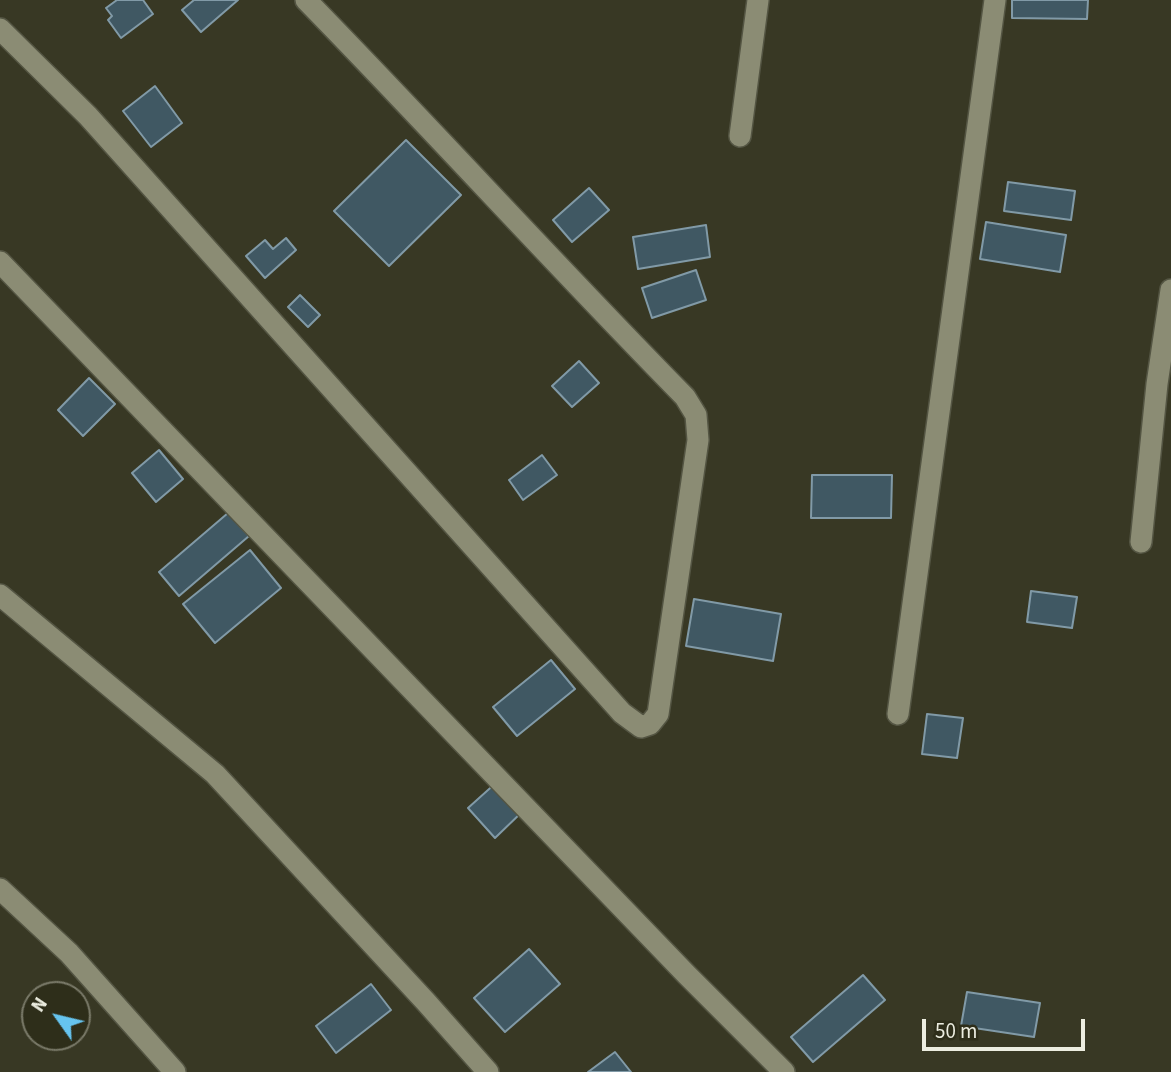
<!DOCTYPE html>
<style>
body{margin:0}
#map{position:relative;width:1171px;height:1072px;overflow:hidden;background:#383824;font-family:"Source Sans 3",sans-serif}
canvas{display:block}
.north{position:absolute;left:21px;top:981px;width:70px;height:70px;box-sizing:border-box;background:#2e2e1a;border:2px solid #7a7a69;border-radius:50%;rotate:304deg;font-size:19px;font-weight:700;line-height:28px;text-align:center;color:#ecede0}
.north::after{content:'';display:block;margin:auto;width:24px;height:32px;background:#66c4ef;clip-path:polygon(50% 0,100% 100%,50% 72%,0 100%)}
.scale{position:absolute;left:922px;top:1019px;width:163px;height:32px;box-sizing:border-box;border:4px solid #ecede0;border-top:0;padding-left:9px;font-size:21px;line-height:24px;white-space:nowrap;color:#ecede0;-webkit-text-stroke:5px #2e2e1a;paint-order:stroke}
</style>
<div id="map">
<canvas width="1171" height="1072"></canvas>
<div class="north">N</div>
<div class="scale">50 m</div>
</div>
<script>
const g = document.querySelector('canvas').getContext('2d');
g.lineJoin = 'round';
function fillPath(path, color) {
  g.fillStyle = color;
  g.fill(path, 'evenodd');
}
function trace(path, color, width, dash) {
  g.strokeStyle = color;
  g.lineWidth = width;
  g.lineCap = dash ? 'butt' : 'round';
  g.setLineDash(dash || []);
  g.stroke(path);
}
const building = new Path2D(`
 M 117,0 L 143,0 L 153,14 L 121,38 L 108,20 L 112,16 L 106,8 Z
 M 194,0 L 238,0 L 201,32 L 182,10 Z
 M 1012,0 L 1088,0 L 1087,19 L 1012,18 Z
 M 155,86 L 182,123 L 151,147 L 123,111 Z
 M 406,140 L 461,195 L 389,266 L 334,211 Z
 M 1008,182 L 1075,191 L 1071,220 L 1004,211 Z
 M 589,188 L 609,210 L 572,242 L 553,220 Z
 M 986,222 L 1066,235 L 1060,272 L 980,259 Z
 M 706,225 L 710,257 L 638,269 L 633,237 Z
 M 286,238 L 296,250 L 265,278 L 246,256 L 265,240 L 273,249 Z
 M 696,270 L 706,300 L 652,318 L 642,288 Z
 M 300,295 L 320,315 L 308,327 L 288,307 Z
 M 579,361 L 599,383 L 572,407 L 552,386 Z
 M 89,378 L 115,404 L 83,436 L 58,410 Z
 M 159,450 L 183,479 L 156,502 L 132,473 Z
 M 542,455 L 557,475 L 523,500 L 509,480 Z
 M 812,475 L 892,475 L 891,518 L 811,518 Z
 M 228,513 L 249,536 L 179,596 L 159,572 Z
 M 250,550 L 281,588 L 215,643 L 183,604 Z
 M 1031,591 L 1077,597 L 1072,628 L 1027,622 Z
 M 694,599 L 781,614 L 773,661 L 686,646 Z
 M 551,660 L 575,689 L 517,736 L 493,707 Z
 M 927,714 L 963,718 L 957,758 L 922,754 Z
 M 498,781 L 524,810 L 495,838 L 468,808 Z
 M 529,949 L 560,984 L 505,1032 L 474,998 Z
 M 863,975 L 885,1000 L 813,1062 L 791,1037 Z
 M 371,984 L 391,1010 L 336,1053 L 316,1026 Z
 M 967,992 L 1040,1003 L 1034,1037 L 961,1026 Z
 M 615,1052 L 631,1072 L 588,1072 Z`);
fillPath(building, '#405863');
trace(building, '#819aa7', 2);
const street = new Path2D(`
 M 0,29 L 88,116 L 622,713 L 641,727 L 650,724 L 658,714 L 698,440 L 696,415 L 685,397 C 557,267 434,131 306,0
 M 740,136 L 758,0
 M 0,262 L 686,974 L 784,1072
 M 1141,542 L 1157,384 L 1171,290
 M 0,595 L 215,774 L 426,1002 L 488,1072
 M 898,714 L 995,0
 M 0,889 L 69,953 L 175,1072`);
trace(street, '#545543', 24);
trace(street, '#8b8c74', 21);
</script>
